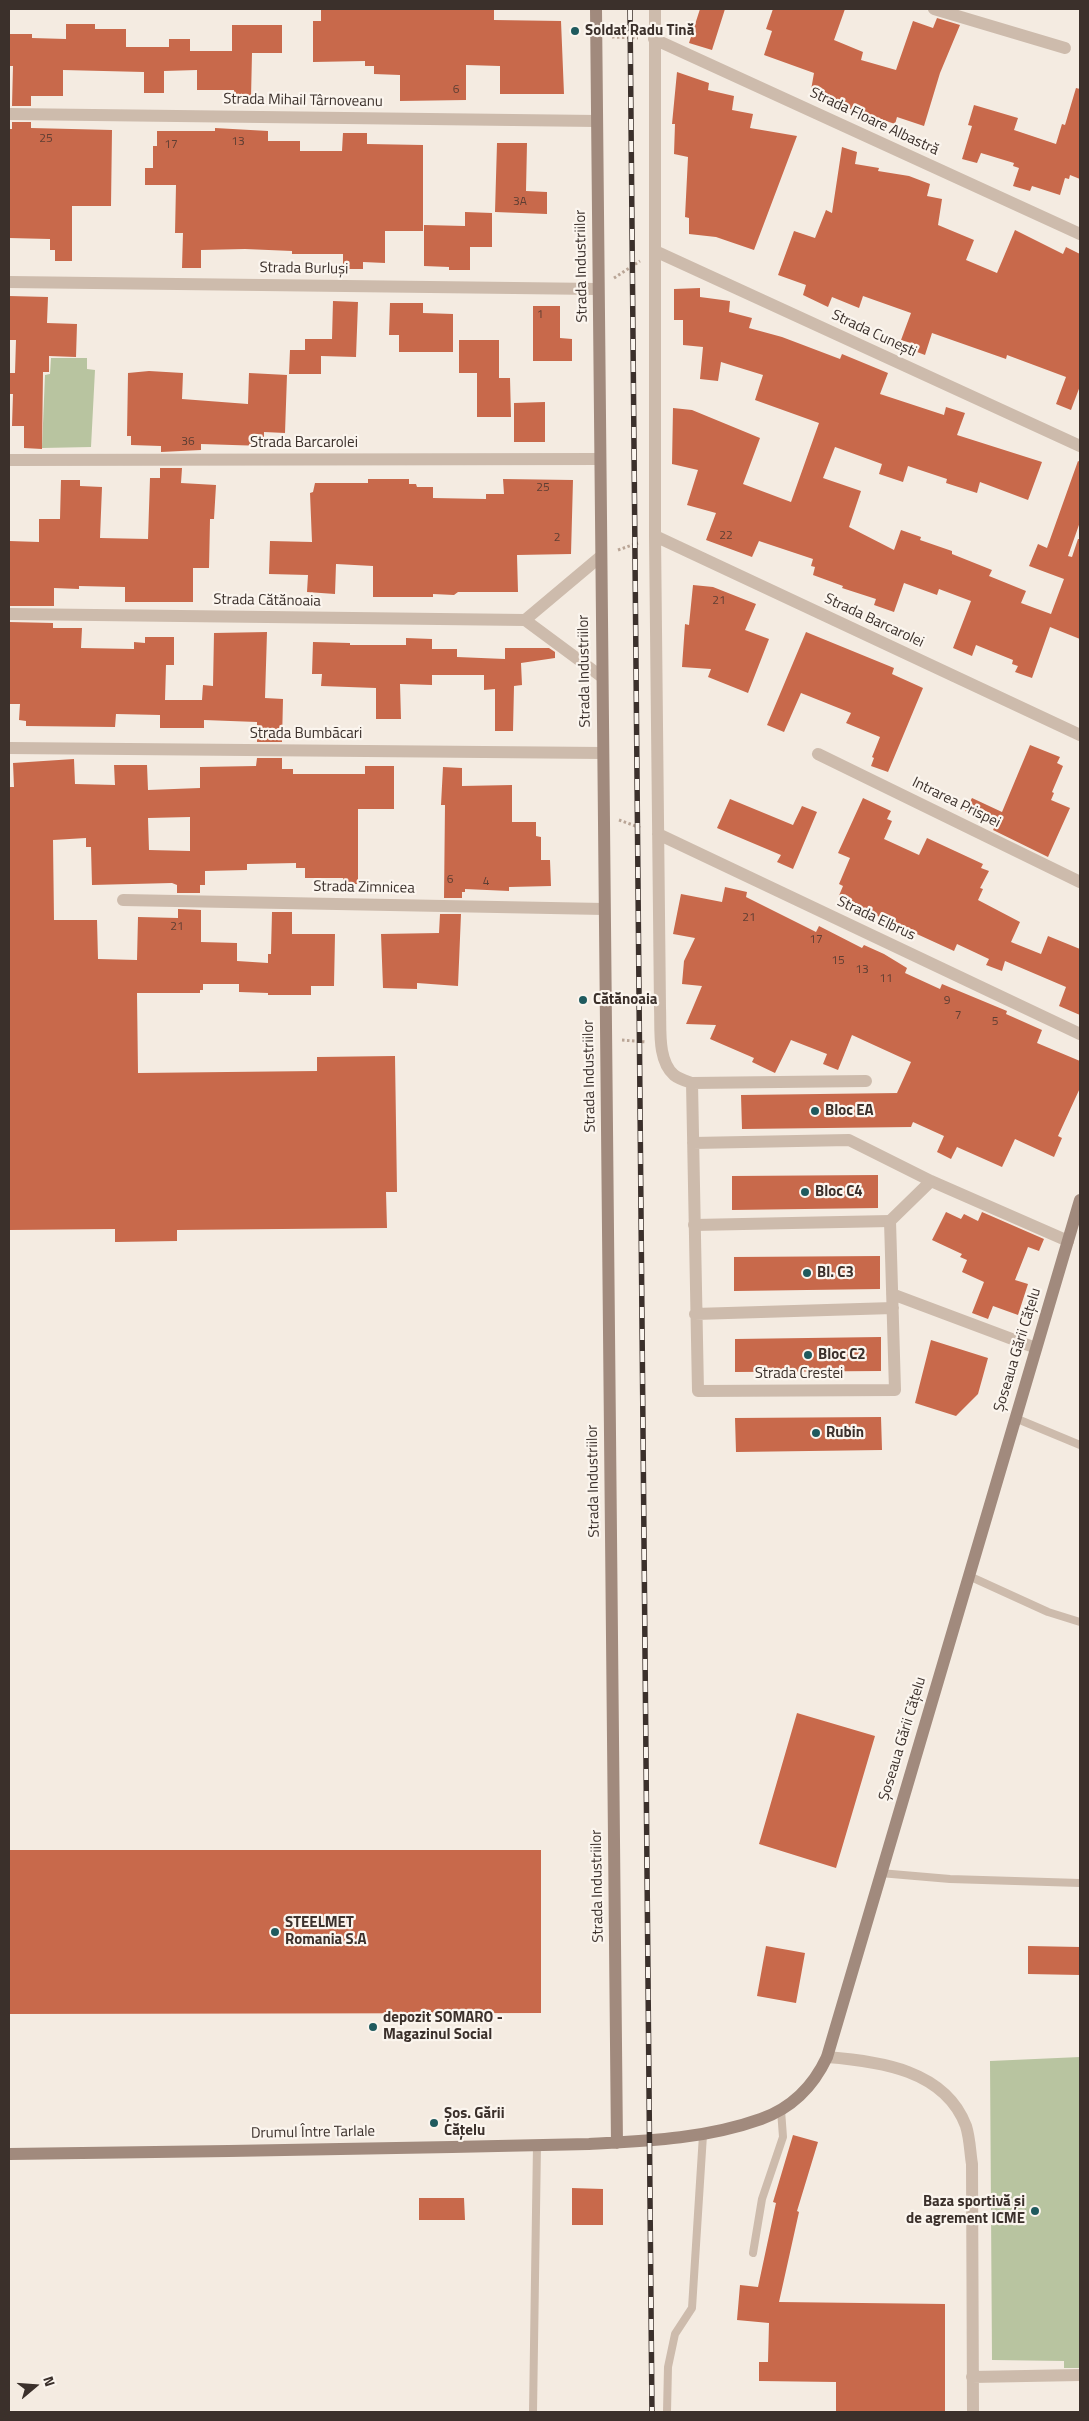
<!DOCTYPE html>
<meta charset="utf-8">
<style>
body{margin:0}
#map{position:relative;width:1089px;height:2421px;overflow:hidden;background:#f4ebe1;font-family:"Titillium Web",sans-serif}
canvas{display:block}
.frame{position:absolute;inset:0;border:10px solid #3b302b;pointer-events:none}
.north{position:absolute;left:10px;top:2361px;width:50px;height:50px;-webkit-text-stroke:4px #fbf5ee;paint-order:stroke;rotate:72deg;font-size:14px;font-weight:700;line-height:20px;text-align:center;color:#3b302b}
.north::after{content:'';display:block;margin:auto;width:18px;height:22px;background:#3b302b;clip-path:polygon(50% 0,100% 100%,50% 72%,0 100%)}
</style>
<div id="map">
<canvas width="1089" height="2421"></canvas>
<div class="frame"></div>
<div class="north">N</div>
</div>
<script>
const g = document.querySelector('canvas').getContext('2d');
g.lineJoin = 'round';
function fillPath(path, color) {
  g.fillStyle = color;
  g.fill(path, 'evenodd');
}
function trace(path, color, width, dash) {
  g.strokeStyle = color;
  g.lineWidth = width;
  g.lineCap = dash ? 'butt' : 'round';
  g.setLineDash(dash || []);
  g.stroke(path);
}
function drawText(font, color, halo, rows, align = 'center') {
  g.font = font + ' "Titillium Web",sans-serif';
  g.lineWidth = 4.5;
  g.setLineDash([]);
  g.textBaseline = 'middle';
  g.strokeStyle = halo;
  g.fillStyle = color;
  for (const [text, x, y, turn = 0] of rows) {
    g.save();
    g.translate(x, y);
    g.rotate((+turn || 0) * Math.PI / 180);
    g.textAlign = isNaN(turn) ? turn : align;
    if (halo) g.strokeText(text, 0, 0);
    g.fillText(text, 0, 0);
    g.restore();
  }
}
fillPath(new Path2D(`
 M 51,358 L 87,358 L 87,369 L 95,370 L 91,447 L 42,448 L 45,375 L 50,374 Z
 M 1080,2057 L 1080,2368 L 1064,2368 L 1064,2361 L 992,2360 L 990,2061 Z`), '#b8c4a0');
fillPath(new Path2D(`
 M 321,9 L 494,9 L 494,20 L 561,21 L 564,94 L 500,94 L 500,66 L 466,65 L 466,100 L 400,101 L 400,75 L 374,74 L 374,66 L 365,66 L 365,61 L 313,62 L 313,21 L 321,21 Z
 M 700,9 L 725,9 L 712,50 L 689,43 Z
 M 773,9 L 845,9 L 834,40 L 863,52 L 861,60 L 896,70 L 913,21 L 933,28 L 937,18 L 960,25 L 940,73 L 924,126 L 897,117 L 895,124 L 827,101 L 829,96 L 811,90 L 814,73 L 764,55 L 772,31 L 766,29 Z
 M 66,24 L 95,24 L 95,29 L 126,29 L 126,47 L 169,47 L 169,39 L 190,39 L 190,51 L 232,51 L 232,25 L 282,25 L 282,53 L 252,53 L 251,98 L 234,98 L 234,90 L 197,90 L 197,70 L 164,71 L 164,93 L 144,93 L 144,72 L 63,70 L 63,96 L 31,96 L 31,106 L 12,106 L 13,66 L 9,66 L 9,34 L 32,34 L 32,38 L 66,39 Z
 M 677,72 L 709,83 L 708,90 L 734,96 L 732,110 L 753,114 L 750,128 L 797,136 L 754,250 L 716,237 L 689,234 L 689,218 L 685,217 L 688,157 L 674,154 L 675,124 L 672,124 Z
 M 1076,88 L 1080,89 L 1080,179 L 1070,175 L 1069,179 L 1065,178 L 1060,195 L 1032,186 L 1030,191 L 1013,186 L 1019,168 L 1013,166 L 1014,163 L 981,153 L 977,163 L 962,159 L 972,126 L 968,125 L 974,105 L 1018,118 L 1014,130 L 1056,144 L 1062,124 L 1065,125 Z
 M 12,122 L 31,122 L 31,128 L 112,130 L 111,206 L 72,206 L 72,261 L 55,261 L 55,250 L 50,250 L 50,239 L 9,238 L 9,129 L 12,129 Z
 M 215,128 L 268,131 L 268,141 L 300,141 L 300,151 L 342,151 L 343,133 L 367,133 L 367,144 L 423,145 L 423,231 L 385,231 L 385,263 L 363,262 L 363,269 L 343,269 L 343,254 L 292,254 L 292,251 L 245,249 L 201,250 L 201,268 L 182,268 L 183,233 L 175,233 L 176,185 L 145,185 L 145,168 L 153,168 L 153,146 L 157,146 L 157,131 L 215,131 Z
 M 497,143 L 527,143 L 526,191 L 547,192 L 547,214 L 495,212 Z
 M 842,147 L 857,152 L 855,164 L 879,168 L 878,171 L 909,176 L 930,184 L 927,196 L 942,199 L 938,225 L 974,240 L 966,260 L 997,273 L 1015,230 L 1063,254 L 1066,247 L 1080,254 L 1080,386 L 1071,410 L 1056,404 L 1066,377 L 1007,355 L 1006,359 L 932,333 L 925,355 L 909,349 L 911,343 L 901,340 L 911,313 L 863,296 L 859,308 L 832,297 L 828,307 L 803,295 L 806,285 L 778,275 L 794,231 L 815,238 L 826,210 L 832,213 Z
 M 465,212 L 492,213 L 492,247 L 470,247 L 470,270 L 449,270 L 449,267 L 424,266 L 424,225 L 465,226 Z
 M 700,288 L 700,297 L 730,301 L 729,312 L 752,318 L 749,328 L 782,337 L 840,359 L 842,354 L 888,373 L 880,394 L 944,415 L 946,407 L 965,413 L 957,435 L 1042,462 L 1028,500 L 980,482 L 977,493 L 946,483 L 947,479 L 908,466 L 903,482 L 879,474 L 882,464 L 835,447 L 823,478 L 861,491 L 849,527 L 894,550 L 901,530 L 921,537 L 920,540 L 952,551 L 952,554 L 992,570 L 989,576 L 1026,591 L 1021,603 L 1051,614 L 1064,579 L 1029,566 L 1038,544 L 1047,548 L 1078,461 L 1080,462 L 1080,522 L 1068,556 L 1072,557 L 1078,539 L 1080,539 L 1080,639 L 1050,627 L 1032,678 L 1015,672 L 1018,666 L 1012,664 L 1013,660 L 976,645 L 972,656 L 953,648 L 971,601 L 939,589 L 937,595 L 904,583 L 894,612 L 874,605 L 876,599 L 842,588 L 843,586 L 813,575 L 815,567 L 811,566 L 813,559 L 759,541 L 752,557 L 706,540 L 716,513 L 687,505 L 698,470 L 672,464 L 673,408 L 692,410 L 760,438 L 743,484 L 791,502 L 819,423 L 755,400 L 763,375 L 721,362 L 718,381 L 700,379 L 703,347 L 683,345 L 683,320 L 674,320 L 674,289 Z
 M 9,296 L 48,297 L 47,323 L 77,324 L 76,357 L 49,356 L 49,372 L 43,372 L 42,449 L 24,448 L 24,426 L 12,426 L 13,394 L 9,394 L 9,373 L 15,373 L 16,340 L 9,340 Z
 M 333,301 L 358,302 L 356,357 L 321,356 L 321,374 L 289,374 L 290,350 L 305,350 L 305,339 L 332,339 Z
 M 390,303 L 423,303 L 423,313 L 453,314 L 453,352 L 399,352 L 399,335 L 389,335 Z
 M 533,306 L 560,306 L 560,338 L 572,339 L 572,361 L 533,361 Z
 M 459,340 L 499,340 L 499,378 L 510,378 L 511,417 L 477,417 L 477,373 L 459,373 Z
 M 149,371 L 183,373 L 182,399 L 248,404 L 249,373 L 287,375 L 285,433 L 264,432 L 264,446 L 201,444 L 201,450 L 161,452 L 161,446 L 131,445 L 131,436 L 127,436 L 128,373 Z
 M 545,402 L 545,442 L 514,442 L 514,403 Z
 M 160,468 L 182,468 L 181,483 L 216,485 L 214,519 L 210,519 L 209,568 L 193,568 L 193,602 L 125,602 L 125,587 L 79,586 L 79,589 L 54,588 L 54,606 L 9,606 L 9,541 L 39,542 L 39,519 L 60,519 L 61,480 L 80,480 L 80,486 L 102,487 L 100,538 L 148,539 L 150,478 L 160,478 Z
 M 368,479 L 409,479 L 409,484 L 416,484 L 417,487 L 433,487 L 433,498 L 486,499 L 486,494 L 504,494 L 503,479 L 573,480 L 571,554 L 517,555 L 518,592 L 458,592 L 454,595 L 433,594 L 433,597 L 373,597 L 373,566 L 336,564 L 335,594 L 307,592 L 308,575 L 269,574 L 270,541 L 312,542 L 310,493 L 313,492 L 315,483 L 368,483 Z
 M 693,585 L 713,587 L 756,604 L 745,630 L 769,639 L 748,693 L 708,677 L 711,669 L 682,667 L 685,624 L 689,625 Z
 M 9,622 L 53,623 L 53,628 L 82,628 L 81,648 L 134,649 L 134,642 L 145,643 L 145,637 L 174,637 L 174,665 L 166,665 L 165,700 L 202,700 L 203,685 L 213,686 L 214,633 L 267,632 L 265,698 L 283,699 L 282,742 L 257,742 L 257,722 L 204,720 L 204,728 L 160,728 L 160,715 L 116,714 L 115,727 L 26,726 L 26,721 L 19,720 L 20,704 L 9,704 Z
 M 806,632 L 894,668 L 892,674 L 923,688 L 888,772 L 871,766 L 874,758 L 872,757 L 880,737 L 846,723 L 851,713 L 801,693 L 784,732 L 767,725 Z
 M 406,638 L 432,639 L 432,649 L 457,649 L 457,657 L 505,659 L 505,648 L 549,648 L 555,652 L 555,658 L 521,663 L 522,685 L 514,686 L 513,731 L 495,731 L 495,689 L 484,690 L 484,675 L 432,675 L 432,685 L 400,684 L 401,719 L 376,719 L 376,688 L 321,686 L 322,674 L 312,674 L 313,642 L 350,643 L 350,645 L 406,645 Z
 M 1030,745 L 1060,757 L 1057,763 L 1063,766 L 1052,792 L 1054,793 L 1051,800 L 1070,808 L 1048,857 L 993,830 L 995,826 L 965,811 L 972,798 L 1002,812 Z
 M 257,758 L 282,758 L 282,769 L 293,769 L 293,774 L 365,774 L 365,766 L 394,766 L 394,809 L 358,809 L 358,884 L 343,884 L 343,878 L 305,878 L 305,868 L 296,868 L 296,863 L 247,864 L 247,870 L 205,871 L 205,885 L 200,885 L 200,893 L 177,893 L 177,885 L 172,883 L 92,885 L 91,847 L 86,847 L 86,838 L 53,840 L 54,920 L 97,920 L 98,959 L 137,960 L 138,917 L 178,918 L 178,909 L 201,910 L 201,942 L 237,943 L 237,961 L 268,963 L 268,954 L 271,954 L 272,912 L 292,912 L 292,934 L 335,934 L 334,986 L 311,986 L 311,995 L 268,995 L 268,993 L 239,992 L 239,984 L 203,984 L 203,990 L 200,990 L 200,993 L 137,993 L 138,1073 L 317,1071 L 317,1057 L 395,1056 L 397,1192 L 386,1192 L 387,1228 L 177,1230 L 177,1241 L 115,1242 L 115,1229 L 9,1230 L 9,787 L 14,787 L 13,763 L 74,759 L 75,784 L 115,785 L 114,765 L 147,765 L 148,790 L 200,788 L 200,767 L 256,766 ZM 190,817 L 190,851 L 149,850 L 148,818 Z
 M 443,767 L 462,768 L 462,786 L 512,785 L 512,822 L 536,822 L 536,836 L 541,837 L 541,860 L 550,860 L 551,886 L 509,887 L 509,891 L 465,889 L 465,892 L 462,892 L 462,898 L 444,898 L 445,805 L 441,805 Z
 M 863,798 L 891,811 L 887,819 L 892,821 L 884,839 L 919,855 L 927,838 L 983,864 L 981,868 L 989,871 L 980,888 L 983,889 L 978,900 L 1020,922 L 1011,942 L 1041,954 L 1048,936 L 1080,949 L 1080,1015 L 1059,1006 L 1066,987 L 1005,961 L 1002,971 L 986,965 L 989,959 L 957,944 L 954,951 L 838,898 L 843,886 L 839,884 L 850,858 L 838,853 Z
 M 730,799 L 793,825 L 802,806 L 817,812 L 793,869 L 777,862 L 781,855 L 717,828 Z
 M 725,887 L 747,892 L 746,897 L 816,932 L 819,926 L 862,948 L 864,945 L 884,954 L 907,968 L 905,973 L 940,989 L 942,984 L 1007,1011 L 1006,1014 L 1042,1030 L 1037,1043 L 1080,1061 L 1080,1088 L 1058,1136 L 1062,1138 L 1054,1157 L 1015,1139 L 1002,1167 L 957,1147 L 951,1159 L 937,1152 L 944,1136 L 913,1122 L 911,1127 L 742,1129 L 741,1095 L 899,1093 L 897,1093 L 911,1062 L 852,1035 L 838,1070 L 823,1064 L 827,1054 L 791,1040 L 775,1073 L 752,1062 L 754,1058 L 710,1039 L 716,1025 L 686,1024 L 702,986 L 682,984 L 684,961 L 695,938 L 673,934 L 681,894 L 722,902 Z
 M 440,914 L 461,914 L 458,986 L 417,983 L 417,989 L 383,988 L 381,934 L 439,933 Z
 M 878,1175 L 878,1208 L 732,1210 L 732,1176 Z
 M 946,1212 L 961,1219 L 964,1214 L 978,1221 L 982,1212 L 1044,1239 L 1039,1251 L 1028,1247 L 1015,1280 L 1028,1284 L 1018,1315 L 993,1306 L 988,1319 L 972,1313 L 984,1282 L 962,1272 L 967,1260 L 960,1257 L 962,1254 L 932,1240 Z
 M 880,1256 L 880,1289 L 734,1291 L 734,1257 Z
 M 881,1337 L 881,1371 L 735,1372 L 735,1339 Z
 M 931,1340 L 988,1358 L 978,1394 L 956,1416 L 915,1403 Z
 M 881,1417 L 882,1450 L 736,1452 L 735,1418 Z
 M 797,1713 L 875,1736 L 836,1868 L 759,1844 Z
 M 9,1850 L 541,1850 L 541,2013 L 9,2014 Z
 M 766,1946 L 805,1953 L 796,2003 L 757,1996 Z
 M 1028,1946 L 1080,1947 L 1080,1975 L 1028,1974 Z
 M 793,2135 L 818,2142 L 797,2211 L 799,2212 L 779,2302 L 945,2304 L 945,2412 L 836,2412 L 836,2382 L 759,2381 L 759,2362 L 768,2362 L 769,2323 L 737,2320 L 740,2285 L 758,2287 L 776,2203 L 773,2202 Z
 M 572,2188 L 603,2189 L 603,2225 L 572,2225 Z
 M 419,2198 L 464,2198 L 465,2220 L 419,2220 Z`), '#c8694b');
trace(new Path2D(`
 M 612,37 L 638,38
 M 614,278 L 640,261
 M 618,550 L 638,543
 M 619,820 L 641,828
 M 622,1040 L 646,1042`), '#b9a596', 3, [2.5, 2.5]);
trace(new Path2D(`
 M 1015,1418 L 1080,1445
 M 969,1576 L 1048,1612 L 1080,1622
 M 880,1873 L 950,1879 L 1080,1883
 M 753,2253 L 762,2199 L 783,2137 L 781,2110
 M 533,2412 L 537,2145
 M 667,2412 L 668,2367 L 675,2334 L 692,2308 L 703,2135`), '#cdbbac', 8);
trace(new Path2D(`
 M 694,1225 L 890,1221`), '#cdbbac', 12);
trace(new Path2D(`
 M 655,9 L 655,536 L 660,1008 C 661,1028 657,1060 674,1075 C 679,1079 686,1081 692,1083
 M 934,9 L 1065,48
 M 654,39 L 1080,234
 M 9,114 L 597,121
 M 655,251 L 1080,446
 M 9,282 L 598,289
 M 9,460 L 600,459
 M 655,536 L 1080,735
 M 9,614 L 525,620 L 602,677
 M 525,620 L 600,557
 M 9,748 L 603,753
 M 818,754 L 1080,882
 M 658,834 L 1080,1034
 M 123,900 L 604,909
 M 866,1081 L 692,1083 L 698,1391 L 895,1390 L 890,1221 L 931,1181
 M 693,1143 L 849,1140 L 931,1181 L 1068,1241
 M 892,1294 L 1036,1348
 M 695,1314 L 893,1308
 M 827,2057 C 879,2061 945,2070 966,2126 C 970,2139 970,2152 972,2164 L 973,2412
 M 972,2377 L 1080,2375`), '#cdbbac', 12);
trace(new Path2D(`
 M 596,9 L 617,2143
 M 9,2154 C 157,2152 304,2150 452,2147 C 498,2146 543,2145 589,2144 C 647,2141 705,2139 761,2119 C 792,2108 813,2087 827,2057 L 1080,1200`), '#a18a7d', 12);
const rail = new Path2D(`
 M 630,9 L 652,2412`);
trace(rail, '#3b302b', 5.5);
trace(rail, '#fbf5ee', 4, [11]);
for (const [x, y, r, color] of [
 [575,31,5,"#1f5a5e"],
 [583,1000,5,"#1f5a5e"],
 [815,1111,5,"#1f5a5e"],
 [805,1192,5,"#1f5a5e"],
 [807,1273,5,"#1f5a5e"],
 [808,1355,5,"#1f5a5e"],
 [816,1433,5,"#1f5a5e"],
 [275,1932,5,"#1f5a5e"],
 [373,2027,5,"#1f5a5e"],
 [434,2123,5,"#1f5a5e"],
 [1035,2211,5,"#1f5a5e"]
]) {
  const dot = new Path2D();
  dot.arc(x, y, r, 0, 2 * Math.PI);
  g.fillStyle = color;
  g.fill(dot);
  trace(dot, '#fbf5ee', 2);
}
drawText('12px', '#5e3e33', null, [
 ["6",456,90],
 ["25",46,139],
 ["13",238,142],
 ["17",171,145],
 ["3A",520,202],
 ["1",540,315],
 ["36",188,442],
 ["25",543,488],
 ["22",726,536],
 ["2",557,538],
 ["21",719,601],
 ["6",450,880],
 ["4",486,882],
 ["21",749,918],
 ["21",177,927],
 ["17",816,940],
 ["15",838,961],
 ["13",862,970],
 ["11",886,979],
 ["9",947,1001],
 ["7",958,1016],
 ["5",995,1022]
]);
drawText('bold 15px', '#3b302b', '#fbf5ee', [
 ["Soldat Radu Tină",585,31],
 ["Cătănoaia",593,1000],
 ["Bloc EA",825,1111],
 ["Bloc C4",815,1192],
 ["Bl. C3",817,1273],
 ["Bloc C2",818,1355],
 ["Rubin",826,1433],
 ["STEELMET",285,1923],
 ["Romania S.A",285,1940],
 ["depozit SOMARO -",383,2018],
 ["Magazinul Social",383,2035],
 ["Șos. Gării",444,2114],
 ["Cățelu",444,2131],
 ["Baza sportivă și",1025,2202,"right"],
 ["de agrement ICME",1025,2219,"right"]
], 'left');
drawText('15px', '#3b302b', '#fbf5ee', [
 ["Strada Mihail Târnoveanu",303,101,1],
 ["Strada Floare Albastră",874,122,25],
 ["Strada Industriilor",582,266,-91],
 ["Strada Burluși",304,269,1],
 ["Strada Cunești",874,334,25],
 ["Strada Barcarolei",304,443],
 ["Strada Cătănoaia",267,601,1],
 ["Strada Barcarolei",874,621,25],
 ["Strada Industriilor",585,671,-91],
 ["Strada Bumbăcari",306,734],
 ["Intrarea Prispei",956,803,26],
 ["Strada Zimnicea",364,888,1],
 ["Strada Elbrus",876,919,25],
 ["Strada Industriilor",590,1076,-91],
 ["Șoseaua Gării Cățelu",1018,1350,-73],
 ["Strada Crestei",799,1374],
 ["Strada Industriilor",594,1481,-91],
 ["Șoseaua Gării Cățelu",903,1739,-73],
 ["Strada Industriilor",598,1886,-91],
 ["Drumul Între Tarlale",313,2133,-1]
]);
</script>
